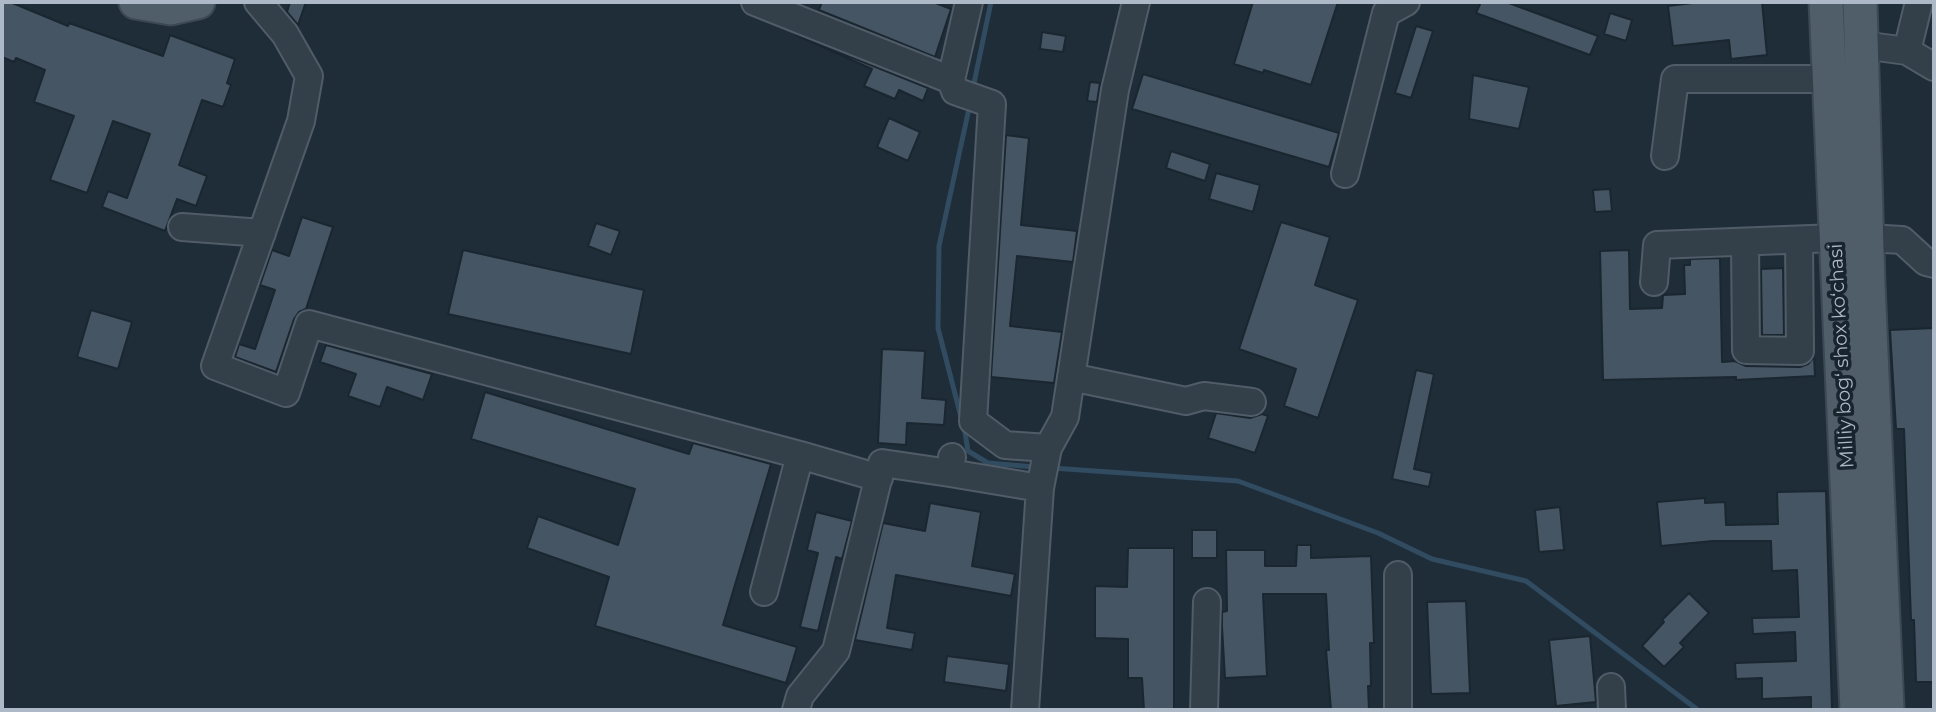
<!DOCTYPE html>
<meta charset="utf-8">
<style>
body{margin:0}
#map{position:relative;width:1936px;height:712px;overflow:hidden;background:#1f2d39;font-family:Montserrat,sans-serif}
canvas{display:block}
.frame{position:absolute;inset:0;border:4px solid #adb9c6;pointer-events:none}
</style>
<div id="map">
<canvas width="1936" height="712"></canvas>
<div class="frame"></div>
</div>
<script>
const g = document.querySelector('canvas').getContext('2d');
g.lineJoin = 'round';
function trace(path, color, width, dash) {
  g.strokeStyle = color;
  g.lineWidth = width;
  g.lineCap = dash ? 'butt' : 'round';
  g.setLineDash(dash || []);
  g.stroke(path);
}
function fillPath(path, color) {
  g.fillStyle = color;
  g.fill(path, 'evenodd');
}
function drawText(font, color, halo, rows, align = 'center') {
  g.font = font + ' Montserrat,sans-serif';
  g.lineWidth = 7;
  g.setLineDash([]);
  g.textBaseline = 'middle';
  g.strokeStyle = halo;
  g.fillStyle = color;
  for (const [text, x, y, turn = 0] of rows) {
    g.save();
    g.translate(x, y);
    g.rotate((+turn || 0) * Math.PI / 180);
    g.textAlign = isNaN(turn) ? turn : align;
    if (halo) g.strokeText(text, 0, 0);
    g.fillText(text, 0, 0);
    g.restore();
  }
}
trace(new Path2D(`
 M 973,88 L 991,2
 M 961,417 L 938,328 L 939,246 L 970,104
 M 964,426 L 968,451 L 988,463 L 1035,467
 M 1052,468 L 1238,481 L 1378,533 L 1432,559 L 1526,581 L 1698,710`), '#314b61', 5);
const building = new Path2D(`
 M 2,2 L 10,2 L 68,26 L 69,23 L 163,56 L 170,35 L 235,59 L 227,83 L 231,85 L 223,107 L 202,100 L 179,165 L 207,176 L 196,206 L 177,199 L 165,231 L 102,207 L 108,191 L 127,198 L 150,134 L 113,121 L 87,193 L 50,180 L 74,116 L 34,102 L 45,70 L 16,58 L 14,62 L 2,57 Z
 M 290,2 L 306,2 L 298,25 L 287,12 Z
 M 822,2 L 933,2 L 951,9 L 935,57 L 819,10 Z
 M 1253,2 L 1338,2 L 1311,85 L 1264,70 L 1263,73 L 1234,64 Z
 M 1481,2 L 1506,2 L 1598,36 L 1590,55 L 1476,13 Z
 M 1701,2 L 1762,2 L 1767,55 L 1731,59 L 1729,40 L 1673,46 L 1668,6 Z
 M 1610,13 L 1632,20 L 1626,41 L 1604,34 Z
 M 1416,26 L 1433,31 L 1411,98 L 1395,93 Z
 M 1042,32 L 1066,36 L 1063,52 L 1040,49 Z
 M 796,35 L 928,88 L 923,101 L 899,90 L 895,99 L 864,86 L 872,69 Z
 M 1143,74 L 1339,133 L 1329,167 L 1132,109 Z
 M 1473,75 L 1529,87 L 1519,129 L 1469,119 Z
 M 1090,82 L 1100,83 L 1097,102 L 1087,101 Z
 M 889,118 L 920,132 L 908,161 L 877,147 Z
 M 1006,135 L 1029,138 L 1021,225 L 1077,231 L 1073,262 L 1017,256 L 1010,326 L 1062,332 L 1054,383 L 991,377 Z
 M 1171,151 L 1210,164 L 1205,181 L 1166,168 Z
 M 1216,173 L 1260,185 L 1253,212 L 1209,199 Z
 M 1610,189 L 1612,211 L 1595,212 L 1593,190 Z
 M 302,217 L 333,227 L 306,309 L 299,312 L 294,319 L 276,372 L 235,357 L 239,344 L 255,349 L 275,290 L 260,285 L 272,250 L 289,256 Z
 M 1281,222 L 1330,237 L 1315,285 L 1358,300 L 1318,418 L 1284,406 L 1296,369 L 1239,349 Z
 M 596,223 L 620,231 L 611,255 L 588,246 Z
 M 463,250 L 644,290 L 631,354 L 448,314 Z
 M 1629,250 L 1630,309 L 1662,308 L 1663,295 L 1685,294 L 1684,265 L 1690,265 L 1690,259 L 1720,258 L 1722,362 L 1735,361 L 1746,366 L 1800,367 L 1808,364 L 1814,357 L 1815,376 L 1736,380 L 1736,377 L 1603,380 L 1600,251 Z
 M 1783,268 L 1784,335 L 1762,335 L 1761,269 Z
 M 91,310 L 132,322 L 118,369 L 77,357 Z
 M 1934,328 L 1934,682 L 1916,682 L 1914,620 L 1911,620 L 1904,429 L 1896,429 L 1890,330 Z
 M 326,345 L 432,374 L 423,400 L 387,387 L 380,407 L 348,396 L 356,374 L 320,362 Z
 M 882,349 L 925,351 L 922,398 L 946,400 L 944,425 L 907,423 L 906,445 L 878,443 Z
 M 1416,370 L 1434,374 L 1414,469 L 1432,473 L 1429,487 L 1392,479 Z
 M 485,392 L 689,454 L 693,443 L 771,464 L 723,625 L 797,647 L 786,683 L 595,626 L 609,577 L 527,548 L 538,516 L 618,545 L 635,489 L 471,439 Z
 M 1216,413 L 1250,418 L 1262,414 L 1268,416 L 1255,453 L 1208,438 Z
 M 1826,491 L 1832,710 L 1811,710 L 1811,697 L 1762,699 L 1762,678 L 1736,679 L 1735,663 L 1796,661 L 1795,632 L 1753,634 L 1752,618 L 1799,617 L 1797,570 L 1772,571 L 1771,541 L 1713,541 L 1661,546 L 1657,502 L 1705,498 L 1705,503 L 1725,502 L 1726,525 L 1778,524 L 1777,492 Z
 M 930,503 L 981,512 L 972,566 L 1015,574 L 1011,596 L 896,575 L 887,628 L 915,633 L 912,650 L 855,640 L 883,523 L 925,531 Z
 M 1560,507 L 1564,550 L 1539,552 L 1535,510 Z
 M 816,512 L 852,521 L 842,559 L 836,557 L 818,631 L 800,627 L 818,553 L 807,550 Z
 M 1192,530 L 1217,530 L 1217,558 L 1192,558 Z
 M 1297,545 L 1311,545 L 1311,558 L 1371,556 L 1374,643 L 1370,643 L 1371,686 L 1368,686 L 1369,710 L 1331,710 L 1326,650 L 1329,650 L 1326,594 L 1263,594 L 1267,676 L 1225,678 L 1222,627 L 1222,612 L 1227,611 L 1226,550 L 1265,550 L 1265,566 L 1296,566 Z
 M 1128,548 L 1174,548 L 1174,710 L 1144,710 L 1142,678 L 1128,678 L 1128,639 L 1095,638 L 1095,586 L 1127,587 Z
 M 1689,593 L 1709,613 L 1680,643 L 1684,647 L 1664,667 L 1642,646 L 1664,622 L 1662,620 Z
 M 1466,601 L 1470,693 L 1431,694 L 1427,602 Z
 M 1590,636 L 1596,702 L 1556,706 L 1549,640 Z
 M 947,656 L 1009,664 L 1006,691 L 944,682 Z`);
fillPath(building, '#455563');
trace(building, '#1a2630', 2);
const minor = new Path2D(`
 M 258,2 L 285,34 L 309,76 L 301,121 L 215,366 L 286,393 L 309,324 L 800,455 L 764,592
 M 755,2 L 951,80
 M 969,2 L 951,80 L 955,91 L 992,104 L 973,421 L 1005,445 L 1048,448
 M 1919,2 L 1907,51 L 1934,67
 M 1862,45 L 1907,51
 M 1665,156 L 1675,79 L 1829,79
 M 1345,174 L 1386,13 L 1406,2
 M 182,227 L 262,233
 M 1867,238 L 1902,240 L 1926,262 L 1934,264
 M 1745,242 L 1746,350 L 1800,351 L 1799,240
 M 1654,282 L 1657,245 L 1836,238
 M 1071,377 L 1186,401 L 1204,396 L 1252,402
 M 800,455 L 879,478
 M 952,457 L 950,473 L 1040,488 L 1025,710
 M 1040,488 L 1048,448 L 1065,417 L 1115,90 L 1136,2
 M 1398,575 L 1398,710
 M 1611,687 L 1612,710
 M 796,710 L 800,696 L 836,651 L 882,463 L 950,473
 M 1204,710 L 1207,602`);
const major = new Path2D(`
 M 136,2 L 171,8 L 198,2
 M 1826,2 L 1857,710
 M 1860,2 L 1868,285 L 1887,710`);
trace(minor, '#505c67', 30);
trace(major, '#3c4853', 37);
trace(minor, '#333f49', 26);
trace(major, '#505e6a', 33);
drawText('19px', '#adb9c6', '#18242e', [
 ["Milliy bog‘ shox ko‘chasi",1842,356,-93]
]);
</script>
